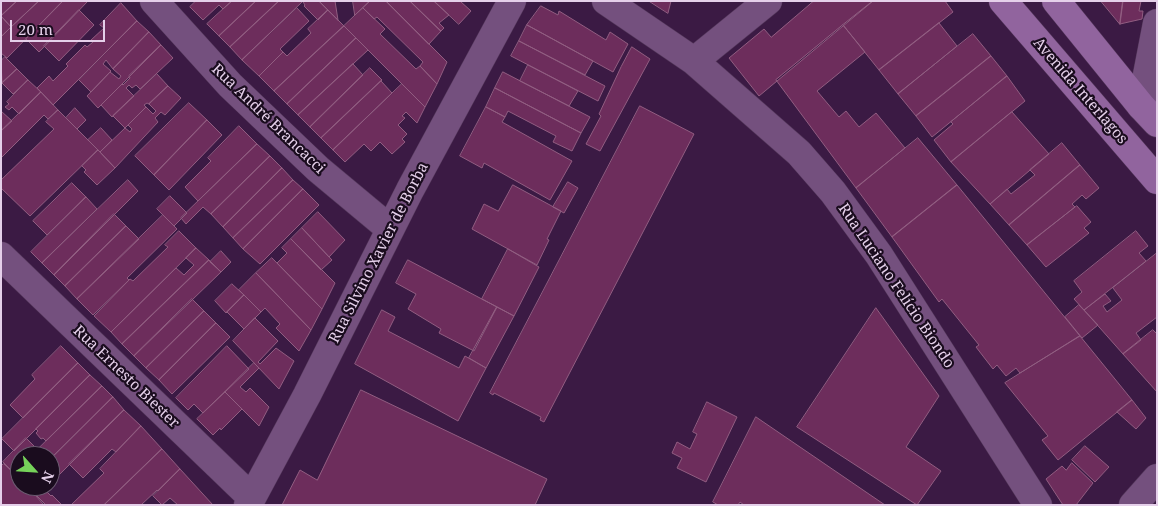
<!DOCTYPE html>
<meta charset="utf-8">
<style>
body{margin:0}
#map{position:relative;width:1158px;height:506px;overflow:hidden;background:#3b1a44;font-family:"Noto Serif",serif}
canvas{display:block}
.frame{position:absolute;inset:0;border:2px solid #e5d0ea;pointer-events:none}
.north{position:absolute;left:10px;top:446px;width:50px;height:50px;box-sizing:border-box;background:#1a0c1e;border:1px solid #6b5a70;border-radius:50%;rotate:116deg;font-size:14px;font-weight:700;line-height:20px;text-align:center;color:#e5d0ea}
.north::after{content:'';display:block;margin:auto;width:18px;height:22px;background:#76d25a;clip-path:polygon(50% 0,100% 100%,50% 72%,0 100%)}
.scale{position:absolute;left:10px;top:20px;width:95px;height:22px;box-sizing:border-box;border:2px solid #e5d0ea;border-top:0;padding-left:6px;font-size:15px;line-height:18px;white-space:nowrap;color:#e5d0ea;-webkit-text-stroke:4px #1a0c1e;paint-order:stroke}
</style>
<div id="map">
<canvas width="1158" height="506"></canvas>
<div class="frame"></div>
<div class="north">N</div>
<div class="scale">20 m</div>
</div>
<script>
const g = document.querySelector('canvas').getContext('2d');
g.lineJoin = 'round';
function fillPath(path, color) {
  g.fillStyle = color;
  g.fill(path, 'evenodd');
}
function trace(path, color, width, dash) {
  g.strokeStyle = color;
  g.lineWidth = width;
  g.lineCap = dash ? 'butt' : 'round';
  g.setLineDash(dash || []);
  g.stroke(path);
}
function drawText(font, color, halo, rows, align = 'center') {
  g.font = font + ' "Noto Serif",serif';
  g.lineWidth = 4.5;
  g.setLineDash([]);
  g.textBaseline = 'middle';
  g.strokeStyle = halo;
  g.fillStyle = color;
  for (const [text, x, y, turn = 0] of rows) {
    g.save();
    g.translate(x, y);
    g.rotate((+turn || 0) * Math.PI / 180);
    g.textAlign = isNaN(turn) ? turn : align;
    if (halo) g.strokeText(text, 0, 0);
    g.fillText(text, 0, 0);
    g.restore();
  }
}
const building = new Path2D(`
 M 1,1 L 17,1 L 1,16 Z
 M 17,1 L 39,1 L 11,27 L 1,16 Z
 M 39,1 L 63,1 L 7,58 L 1,53 L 1,37 Z
 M 63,1 L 88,1 L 39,52 L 26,39 Z
 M 196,1 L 232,1 L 223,9 L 219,5 L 203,20 L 190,7 Z
 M 232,1 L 256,1 L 219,36 L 207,24 Z
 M 256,1 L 279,1 L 230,47 L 219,36 Z
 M 279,1 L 303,1 L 242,60 L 230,47 Z
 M 319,1 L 335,1 L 338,20 Z
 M 319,1 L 328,10 L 318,20 L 304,6 L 305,5 L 303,2 Z
 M 353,1 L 370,1 L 355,15 Z
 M 370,1 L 386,1 L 447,62 L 437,84 L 420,66 L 423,62 L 377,17 L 374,19 L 363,8 Z
 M 386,1 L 410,1 L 441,31 L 429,44 Z
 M 410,1 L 434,1 L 449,15 L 439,23 L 444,28 L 441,31 Z
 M 434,1 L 460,1 L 471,11 L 459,24 Z
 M 649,1 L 671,1 L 668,13 Z
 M 814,1 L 873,1 L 759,96 L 729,58 L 764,29 L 771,37 Z
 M 873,1 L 945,1 L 953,12 L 879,70 L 843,25 Z
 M 1101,1 L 1123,1 L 1120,24 Z
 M 1123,1 L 1141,1 L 1139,11 L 1143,11 L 1142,19 L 1120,24 Z
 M 121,3 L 137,21 L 53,105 L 37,88 L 49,76 L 53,81 L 68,66 L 66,64 L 85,45 L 87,47 L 93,42 L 91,40 L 104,28 L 100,25 Z
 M 541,6 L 558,15 L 559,11 L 606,40 L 610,32 L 628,44 L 613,72 L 527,25 Z
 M 297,8 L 309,21 L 280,49 L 283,52 L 259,76 L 242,60 Z
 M 363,8 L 385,29 L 380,34 L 416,69 L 420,66 L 437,84 L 425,107 L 344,26 Z
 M 79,10 L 94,25 L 59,61 L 44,46 Z
 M 328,10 L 344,26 L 274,91 L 259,76 L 283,52 L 287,56 L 311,33 L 308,29 Z
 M 1,16 L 11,27 L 1,37 Z
 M 137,21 L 149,32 L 113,69 L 106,60 L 103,64 L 111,71 L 91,92 L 79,80 Z
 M 939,23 L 957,46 L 898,94 L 879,70 Z
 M 527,25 L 593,61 L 585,75 L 519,41 Z
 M 843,25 L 865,52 L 817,91 L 839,117 L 846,111 L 859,127 L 876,113 L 905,148 L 856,188 L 776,80 Z
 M 344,26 L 356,38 L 287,104 L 274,91 Z
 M 149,32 L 161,45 L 98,108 L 87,96 L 110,72 L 119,79 L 121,76 L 113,69 Z
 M 973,34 L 991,56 L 916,116 L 898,94 Z
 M 356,38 L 368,50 L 298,115 L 287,104 Z
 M 519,41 L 605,86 L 598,101 L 511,56 Z
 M 161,45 L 173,58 L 140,89 L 136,85 L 132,88 L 129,85 L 126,88 L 134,96 L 112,117 L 101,105 L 122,84 L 123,85 L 130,78 L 129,76 Z
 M 632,47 L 650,59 L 600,151 L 586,144 L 601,116 L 599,114 L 621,67 Z
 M 991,56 L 1007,76 L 932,137 L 916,116 Z
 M 5,57 L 17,69 L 2,83 L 1,61 Z
 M 353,64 L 363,75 L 310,127 L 298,115 Z
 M 528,65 L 578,91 L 569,106 L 520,81 Z
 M 370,68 L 382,80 L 321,138 L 310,127 Z
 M 17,69 L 28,80 L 13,94 L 2,83 Z
 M 503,72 L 590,117 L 581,133 L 495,88 Z
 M 157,74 L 168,86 L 149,104 L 147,103 L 144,105 L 146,107 L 125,128 L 113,116 Z
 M 1007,76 L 1025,101 L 951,162 L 934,140 L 953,124 L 951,122 Z
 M 28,80 L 41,92 L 19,114 L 12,107 L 9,110 L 5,107 L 9,104 L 7,102 Z
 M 381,81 L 392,93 L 333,150 L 321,138 Z
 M 402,84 L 425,107 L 417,123 L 406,112 L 402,116 L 405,118 L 398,125 L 407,134 L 402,139 L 405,142 L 392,154 L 380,142 L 371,151 L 364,144 L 345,162 L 333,150 Z
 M 168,86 L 181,98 L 165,115 L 161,112 L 155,118 L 158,122 L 115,168 L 100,152 L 125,128 L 130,132 L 132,129 L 128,125 L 146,107 L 153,114 L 156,111 L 149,104 Z
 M 495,88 L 581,133 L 572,151 L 553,142 L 556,136 L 508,111 L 505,117 L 486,107 Z
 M 41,92 L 58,110 L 48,119 L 44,115 L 1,158 L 1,131 Z
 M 189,103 L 207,120 L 154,175 L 135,156 Z
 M 640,106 L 694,134 L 544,422 L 540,420 L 541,417 L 494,393 L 493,395 L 490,393 Z
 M 486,107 L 505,117 L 502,122 L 572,161 L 550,200 L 484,163 L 482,168 L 460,156 Z
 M 75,108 L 86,120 L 77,129 L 66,118 Z
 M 58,110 L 98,150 L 30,216 L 1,188 L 1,180 L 54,129 L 46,122 Z
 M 1,111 L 12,121 L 1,131 Z
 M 1012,112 L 1049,154 L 990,204 L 951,162 Z
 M 207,120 L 222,135 L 169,190 L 154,175 Z
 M 239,126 L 257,144 L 198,201 L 185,187 L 211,161 L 208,158 Z
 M 101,128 L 112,140 L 100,152 L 88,140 Z
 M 918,138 L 957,185 L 892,237 L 856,188 Z
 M 1062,143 L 1080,165 L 1009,225 L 990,204 L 1007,189 L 1011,194 L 1035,175 L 1030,170 Z
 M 257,144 L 270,156 L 211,214 L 203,207 L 186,224 L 181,218 Z
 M 98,150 L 115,168 L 97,185 L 84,172 L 86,170 L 82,166 Z
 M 270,156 L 282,168 L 223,227 L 211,214 Z
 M 1080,165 L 1099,188 L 1086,199 L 1082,195 L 1072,204 L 1075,207 L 1027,245 L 1009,225 Z
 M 282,168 L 293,180 L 233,238 L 223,227 Z
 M 128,180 L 138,191 L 54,275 L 42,263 Z
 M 293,180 L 303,189 L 243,249 L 233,238 Z
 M 568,182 L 578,188 L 564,213 L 553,207 Z
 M 72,183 L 86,197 L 47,235 L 33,221 Z
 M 513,185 L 561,211 L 547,239 L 549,240 L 537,265 L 472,229 L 484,204 L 498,211 Z
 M 957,185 L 1080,336 L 1020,373 L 1016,368 L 1006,376 L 997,365 L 993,369 L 976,347 L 979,345 L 942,299 L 939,302 L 892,237 Z
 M 303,189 L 319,205 L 260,264 L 243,249 Z
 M 170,196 L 187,213 L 174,226 L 157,209 Z
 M 86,197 L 97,209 L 42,263 L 31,252 Z
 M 1077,206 L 1091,222 L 1084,228 L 1089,233 L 1046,267 L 1027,245 Z
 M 318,212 L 345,240 L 329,257 L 302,228 Z
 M 114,214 L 126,226 L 65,286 L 54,275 Z
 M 163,215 L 177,229 L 127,278 L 129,280 L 93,315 L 77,299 Z
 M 126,226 L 139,239 L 77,299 L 65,286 Z
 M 302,228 L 332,260 L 321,270 L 291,239 Z
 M 179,231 L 196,248 L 111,332 L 94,316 L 130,279 L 133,281 L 168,247 L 165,245 Z
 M 1136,231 L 1148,246 L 1139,253 L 1146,261 L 1084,310 L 1074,299 L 1082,292 L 1074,281 Z
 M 291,239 L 335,283 L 322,309 L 277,263 L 287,253 L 282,248 Z
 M 196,248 L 209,260 L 122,344 L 111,332 L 176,268 L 184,275 L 194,265 L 186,258 Z
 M 508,249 L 539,267 L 514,316 L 482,299 Z
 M 221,251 L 231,262 L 221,272 L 210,262 Z
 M 1157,253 L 1157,317 L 1136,333 L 1141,340 L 1123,354 L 1084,310 L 1105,294 L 1111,301 L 1103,306 L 1107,312 L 1122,300 L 1113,288 Z
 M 272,258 L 322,309 L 311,330 L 256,273 Z
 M 209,260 L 221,272 L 134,356 L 122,344 Z
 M 408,260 L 497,307 L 474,351 L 439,333 L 441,329 L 408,309 L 416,294 L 396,283 Z
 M 256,273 L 311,330 L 299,351 L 276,328 L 280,324 L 265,308 L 261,312 L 239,290 Z
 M 232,284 L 244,295 L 226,313 L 215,301 Z
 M 244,295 L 261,312 L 244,329 L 227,312 Z
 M 192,299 L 204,311 L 146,368 L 134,356 Z
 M 1079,305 L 1098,325 L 1082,338 L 1065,317 Z
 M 497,307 L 514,316 L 486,368 L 469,358 Z
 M 876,308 L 939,396 L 906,447 L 941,471 L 917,505 L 797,427 Z
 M 382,310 L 395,317 L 388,331 L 459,368 L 465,356 L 486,368 L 458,421 L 355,364 Z
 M 204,311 L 216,323 L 159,380 L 146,368 Z
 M 255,318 L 278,341 L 258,362 L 260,364 L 276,348 L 294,361 L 279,389 L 233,341 Z
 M 216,323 L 230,337 L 172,394 L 159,380 Z
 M 1153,330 L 1157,334 L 1157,392 L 1123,354 Z
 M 1080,336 L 1132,400 L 1058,460 L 1042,440 L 1048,436 L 1005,383 Z
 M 61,346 L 78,363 L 23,418 L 10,405 L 35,379 L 32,375 Z
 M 227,346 L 249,369 L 203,413 L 194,404 L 188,410 L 176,398 Z
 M 78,363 L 90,375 L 14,451 L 2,439 Z
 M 254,363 L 259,368 L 240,387 L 246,392 L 250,388 L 269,407 L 259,426 L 225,392 Z
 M 90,375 L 102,386 L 46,441 L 43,438 L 41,439 L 36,433 L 38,431 L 36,429 Z
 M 102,386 L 113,397 L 50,459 L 50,456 L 31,456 Z
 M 361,390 L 547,479 L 535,505 L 282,505 L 300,470 L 317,480 Z
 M 225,392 L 242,409 L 221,430 L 220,428 L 213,435 L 197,419 Z
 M 113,397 L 124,410 L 54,480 L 50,476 L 50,460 Z
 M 1132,400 L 1146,418 L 1136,429 L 1117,412 Z
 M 707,402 L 737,417 L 706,482 L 677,468 L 682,458 L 672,453 L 677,442 L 690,449 L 697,434 L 693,432 Z
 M 124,410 L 141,426 L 116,452 L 112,449 L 83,478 L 69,464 Z
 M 756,417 L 885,505 L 744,505 L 740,502 L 738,505 L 718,505 L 713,502 Z
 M 141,426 L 162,449 L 104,505 L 71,505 L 104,473 L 100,469 Z
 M 26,438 L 38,450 L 32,456 L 20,456 L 20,467 L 14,473 L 3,462 Z
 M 1085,446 L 1109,467 L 1095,482 L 1072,460 Z
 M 162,449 L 180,469 L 158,491 L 157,490 L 141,505 L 104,505 Z
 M 1072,463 L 1093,483 L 1076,505 L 1063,505 L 1046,479 L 1062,466 L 1066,470 Z
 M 4,464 L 20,479 L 20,486 L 27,486 L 44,505 L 1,505 L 1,466 Z
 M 180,469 L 213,505 L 178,505 L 170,498 L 162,505 L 153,496 Z
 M 44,489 L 51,496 L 52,495 L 62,505 L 46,505 L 37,496 Z`);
fillPath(building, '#6d2d5c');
trace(building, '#915d81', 1);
const minor = new Path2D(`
 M 154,1 L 230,85 L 318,169 L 390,229
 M 606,1 L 694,61 L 799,153 L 833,192 L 879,255 L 1038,505
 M 694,61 L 768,1
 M 1141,106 L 1157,23
 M 1,256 L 252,498
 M 248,505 L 307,395 L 410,190 L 512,1`);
const tertiary = new Path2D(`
 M 1133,505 L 1157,478`);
const primary = new Path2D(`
 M 1003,1 L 1157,180
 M 1056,1 L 1141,106 L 1157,123`);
trace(minor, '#54385b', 29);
trace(tertiary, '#54385b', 29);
trace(primary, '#54385b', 29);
trace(minor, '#74507e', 28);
trace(tertiary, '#74507e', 28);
trace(primary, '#91649e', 28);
drawText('15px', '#e5d0ea', '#1a0c1e', [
 ["Avenida Interlagos",1080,91,49],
 ["Rua André Brancacci",268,119,44],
 ["Rua Silvino Xavier de Borba",379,253,-63],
 ["Rua Luciano Felício Biondo",896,286,56],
 ["Rua Ernesto Biester",126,377,44]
]);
</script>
